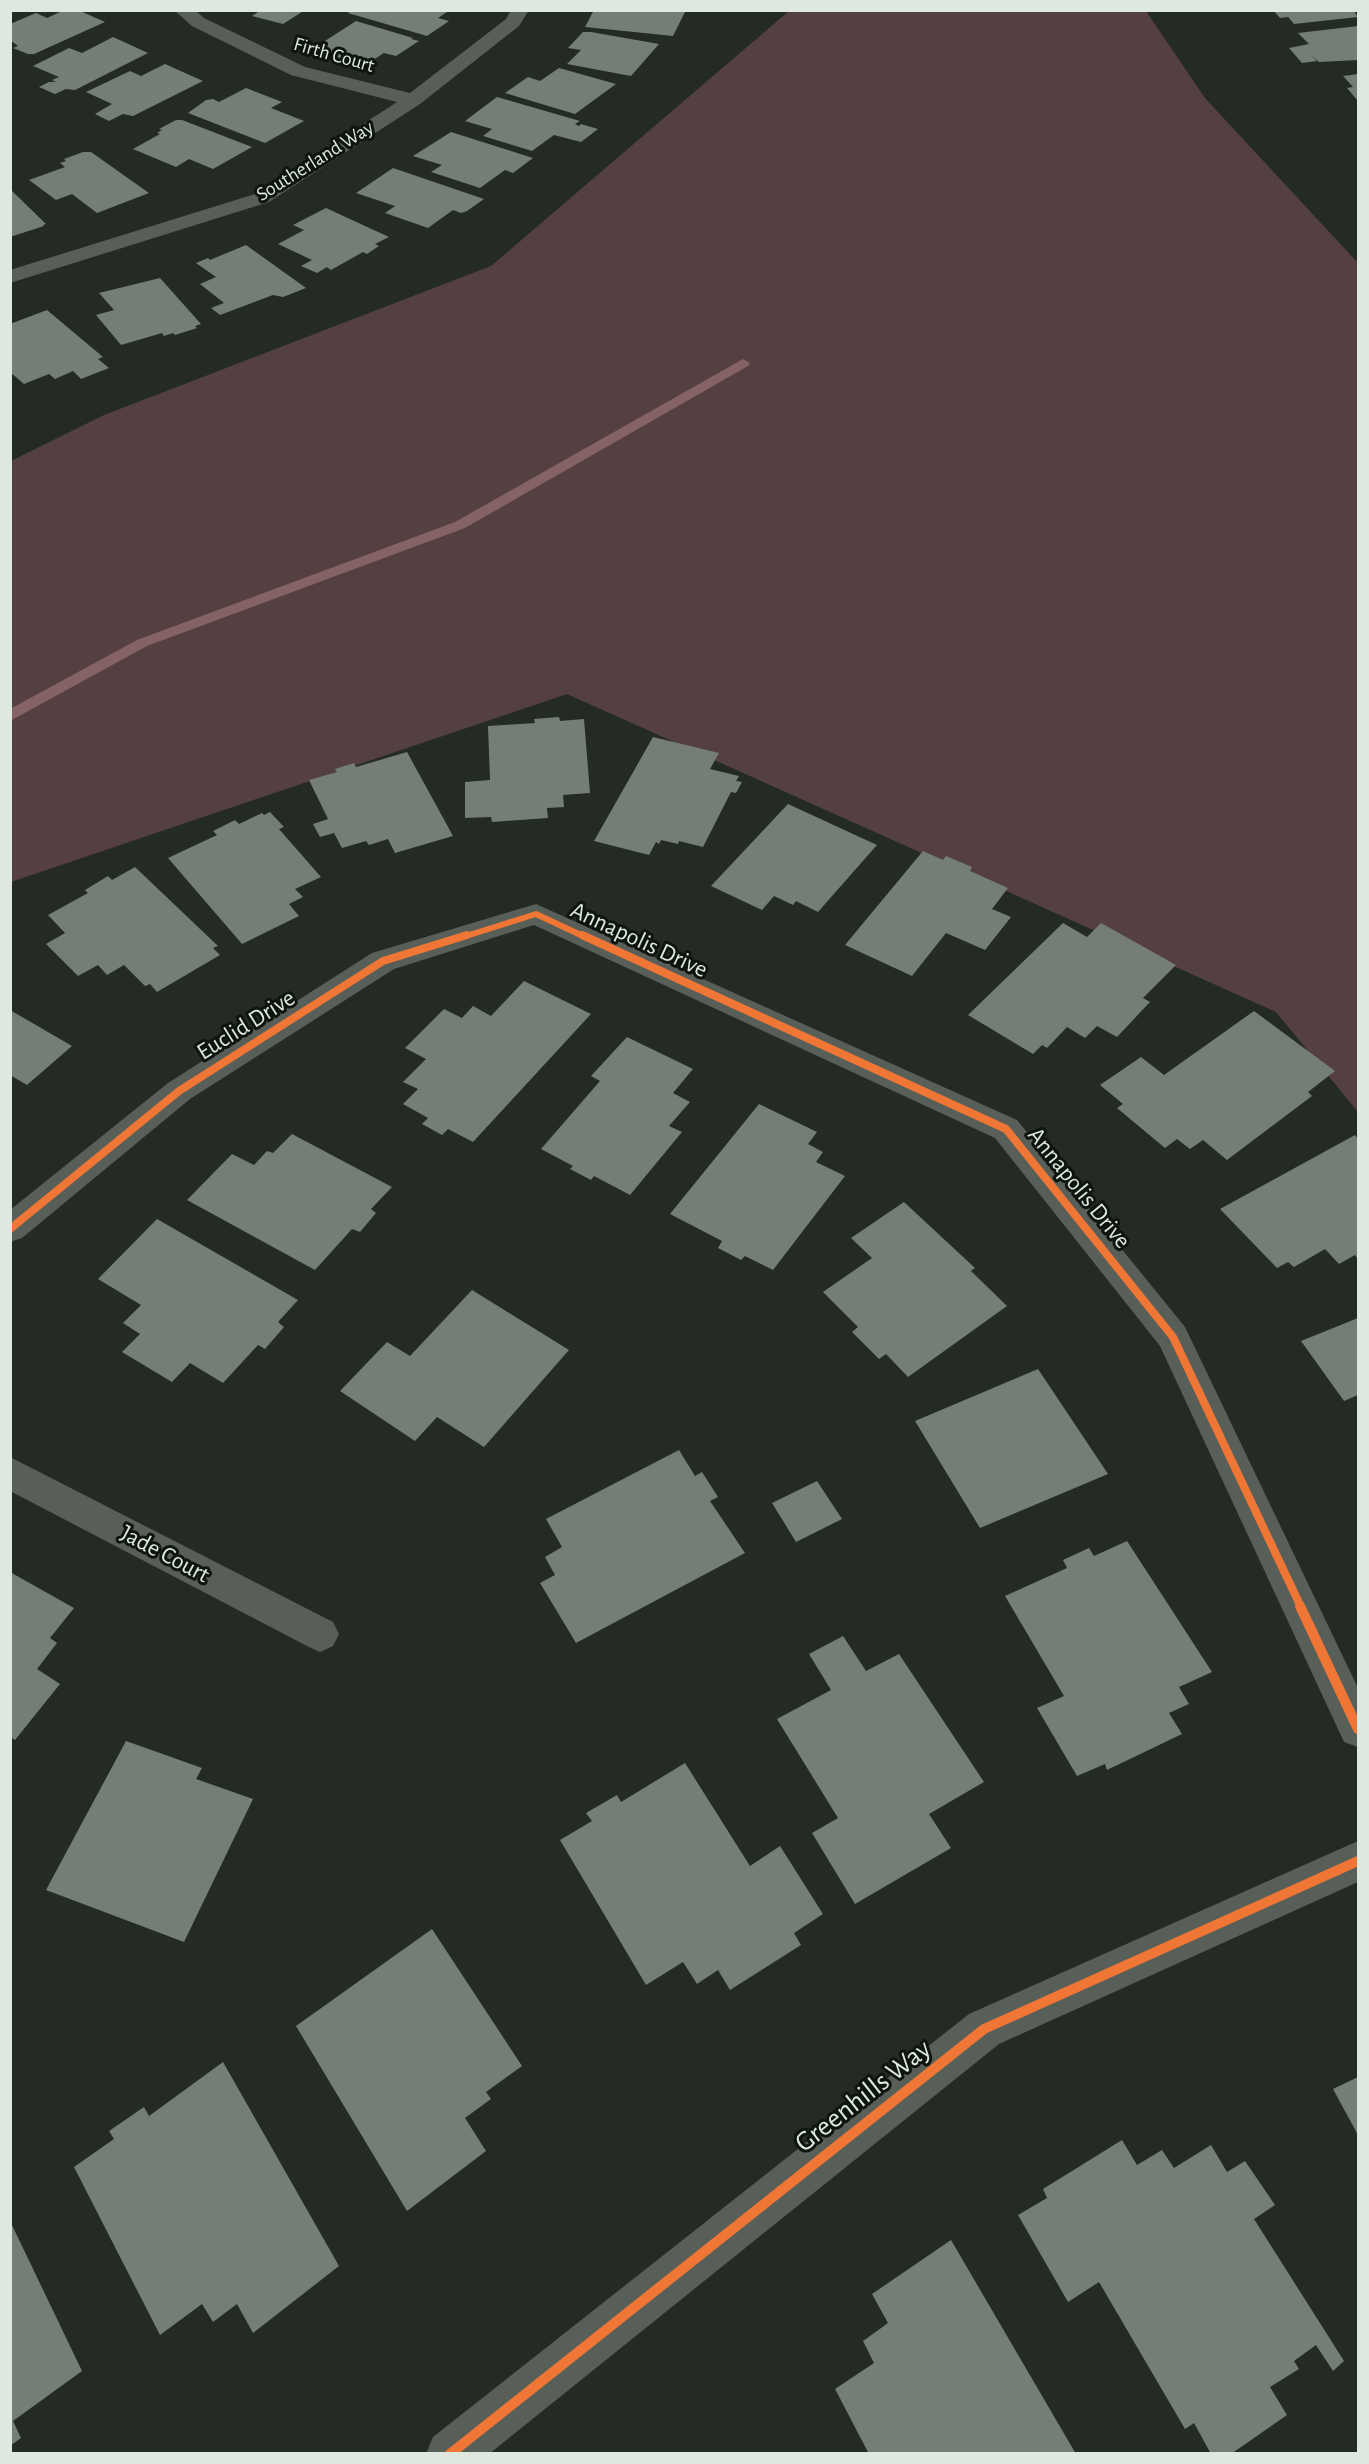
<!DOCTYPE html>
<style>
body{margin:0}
#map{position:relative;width:1369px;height:2464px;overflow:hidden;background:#242a24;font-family:"Alegreya Sans",sans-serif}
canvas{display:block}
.frame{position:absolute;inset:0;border:12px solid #dfe8df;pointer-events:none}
</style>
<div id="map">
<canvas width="1369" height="2464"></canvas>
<div class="frame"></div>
</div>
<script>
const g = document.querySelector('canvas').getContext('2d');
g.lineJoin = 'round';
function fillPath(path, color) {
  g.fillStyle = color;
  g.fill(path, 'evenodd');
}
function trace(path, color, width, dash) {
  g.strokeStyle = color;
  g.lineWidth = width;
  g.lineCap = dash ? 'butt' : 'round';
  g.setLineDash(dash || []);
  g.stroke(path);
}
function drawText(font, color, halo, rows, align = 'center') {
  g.font = font + ' "Alegreya Sans",sans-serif';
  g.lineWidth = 6;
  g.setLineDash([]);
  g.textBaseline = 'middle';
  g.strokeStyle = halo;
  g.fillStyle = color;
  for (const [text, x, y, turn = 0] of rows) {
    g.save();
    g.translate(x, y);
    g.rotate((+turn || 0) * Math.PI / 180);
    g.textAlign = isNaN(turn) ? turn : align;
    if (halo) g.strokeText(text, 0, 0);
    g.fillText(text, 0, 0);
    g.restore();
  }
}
fillPath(new Path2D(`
 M 789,11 L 1146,11 L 1205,98 L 1358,263 L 1358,1112 L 1276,1012 L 567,694 L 11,882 L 11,461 L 104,415 L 491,266 Z`), '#544041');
fillPath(new Path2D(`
 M 743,359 L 750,363 L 748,366 L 465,528 L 147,646 L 10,721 L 10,709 L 137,640 L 455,522 Z`), '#846265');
fillPath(new Path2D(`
 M 64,10 L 78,10 L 105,22 L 34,54 L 28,54 L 13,48 L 18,46 L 10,40 L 10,24 L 36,13 L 47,18 Z
 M 261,10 L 305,10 L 283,24 L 252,16 Z
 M 352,10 L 450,10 L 438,18 L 449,21 L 427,36 L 348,13 Z
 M 594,10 L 686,10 L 673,36 L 585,27 Z
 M 1273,10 L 1353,10 L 1358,17 L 1294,24 L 1288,17 L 1280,18 Z
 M 356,21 L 413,38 L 411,39 L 419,41 L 396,56 L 384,53 L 365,65 L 311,50 Z
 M 1358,26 L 1358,60 L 1319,62 L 1311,55 L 1317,61 L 1302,63 L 1289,48 L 1309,44 L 1298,33 Z
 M 583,32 L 591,32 L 659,44 L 631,76 L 567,64 L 581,50 L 568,48 Z
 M 113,37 L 148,53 L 75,90 L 66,89 L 55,94 L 39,87 L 49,82 L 56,82 L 52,80 L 59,77 L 33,66 L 69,48 L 82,53 Z
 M 165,64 L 203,81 L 133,116 L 123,114 L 109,121 L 95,114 L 112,104 L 86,92 L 130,71 L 141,76 Z
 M 559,68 L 616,84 L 575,114 L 505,93 L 528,77 L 540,81 Z
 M 1358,74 L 1358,101 L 1347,88 L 1353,87 L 1343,76 Z
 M 246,88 L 282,102 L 271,108 L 304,121 L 265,143 L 188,113 L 206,100 L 213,99 L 219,102 Z
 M 497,97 L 580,121 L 575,124 L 579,126 L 581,124 L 598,129 L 581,142 L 554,135 L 532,151 L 483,136 L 492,129 L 465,121 Z
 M 176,120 L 182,120 L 252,147 L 213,169 L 189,159 L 176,167 L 133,149 L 160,134 L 157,133 L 162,130 L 159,129 Z
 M 451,132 L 533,158 L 513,173 L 505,170 L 480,188 L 431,172 L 442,165 L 413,156 Z
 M 83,152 L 91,152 L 149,193 L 97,213 L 72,194 L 56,200 L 29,180 L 65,167 L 60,163 L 66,161 L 64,159 Z
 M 393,168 L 484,199 L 467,211 L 461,213 L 453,210 L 428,228 L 385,213 L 395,206 L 356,193 Z
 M 10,189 L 46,224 L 43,225 L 44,226 L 10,237 Z
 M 326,208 L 389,237 L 375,244 L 379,246 L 367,254 L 363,252 L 331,270 L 327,267 L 317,273 L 301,266 L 312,260 L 278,244 L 304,230 L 293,225 Z
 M 246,245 L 306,288 L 283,297 L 273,295 L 220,315 L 211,308 L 224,303 L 200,284 L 216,277 L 196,263 L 208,258 L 210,260 Z
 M 160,278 L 201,324 L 195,326 L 197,328 L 175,335 L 173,333 L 164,336 L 162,333 L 121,345 L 96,315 L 114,310 L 99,293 Z
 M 47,310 L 103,357 L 98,359 L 109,368 L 81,379 L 73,371 L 55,379 L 49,374 L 24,384 L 10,372 L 10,324 Z
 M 559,717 L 560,721 L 584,719 L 590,793 L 563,795 L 564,807 L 547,808 L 548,818 L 492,822 L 491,817 L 465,818 L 465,782 L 490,780 L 488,726 L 535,723 L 534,719 Z
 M 653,737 L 719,753 L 710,769 L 739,776 L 736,781 L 742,782 L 736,793 L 731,792 L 703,847 L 679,841 L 678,844 L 661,840 L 659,844 L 656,842 L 649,855 L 594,841 Z
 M 407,752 L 453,836 L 395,853 L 388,839 L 369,845 L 366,841 L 342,848 L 334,833 L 320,837 L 313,824 L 328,819 L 309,780 L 337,772 L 335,769 L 354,763 L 356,767 Z
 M 788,804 L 877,845 L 818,912 L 796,901 L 793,905 L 774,896 L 762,910 L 711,886 Z
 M 270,812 L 284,827 L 279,829 L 321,877 L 295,889 L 303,897 L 289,904 L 299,916 L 242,944 L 168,858 L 217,835 L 213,831 L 235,820 L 239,824 L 262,813 L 264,815 Z
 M 923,851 L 943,860 L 946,856 L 972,867 L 970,871 L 1008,888 L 992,909 L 1011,917 L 985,950 L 946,933 L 912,976 L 845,945 Z
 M 135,867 L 218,946 L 213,948 L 220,955 L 157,992 L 150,984 L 145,986 L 124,965 L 107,975 L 98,965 L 78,976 L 46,944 L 65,933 L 48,915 L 88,893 L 85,890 L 108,876 L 112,880 Z
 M 1063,923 L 1087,937 L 1101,923 L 1176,965 L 1143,998 L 1150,1002 L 1117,1037 L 1097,1026 L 1085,1038 L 1067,1027 L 1047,1048 L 1042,1045 L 1033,1054 L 968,1015 Z
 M 524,981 L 591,1014 L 473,1142 L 448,1129 L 442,1135 L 422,1124 L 428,1118 L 403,1104 L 418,1089 L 403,1082 L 426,1059 L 405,1048 L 444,1009 L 462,1018 L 473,1006 L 491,1016 Z
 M 10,1010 L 72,1046 L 27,1085 L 10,1075 Z
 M 1254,1011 L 1335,1071 L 1308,1092 L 1312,1096 L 1227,1160 L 1203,1140 L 1190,1149 L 1177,1139 L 1165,1148 L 1117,1108 L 1123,1104 L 1100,1085 L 1141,1057 L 1164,1075 Z
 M 627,1037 L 693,1069 L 673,1093 L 690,1102 L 669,1126 L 682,1132 L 630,1195 L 594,1176 L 591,1180 L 570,1169 L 573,1166 L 541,1149 L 600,1081 L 591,1076 Z
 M 759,1104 L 817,1132 L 808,1144 L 823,1152 L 816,1162 L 845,1176 L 773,1270 L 745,1256 L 741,1260 L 718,1248 L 722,1241 L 670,1214 Z
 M 292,1134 L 392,1187 L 371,1209 L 376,1213 L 360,1232 L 352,1229 L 315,1270 L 187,1200 L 232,1154 L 254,1165 L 267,1151 L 273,1153 Z
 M 1355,1135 L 1358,1139 L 1358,1259 L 1355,1255 L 1339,1264 L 1325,1249 L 1294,1267 L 1288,1262 L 1277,1268 L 1220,1209 Z
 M 904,1202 L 975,1268 L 971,1271 L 1007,1306 L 908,1377 L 886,1354 L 879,1359 L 852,1332 L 858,1327 L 823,1292 L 872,1258 L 851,1238 Z
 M 157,1219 L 298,1300 L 278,1322 L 284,1327 L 265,1349 L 258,1345 L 223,1383 L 190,1363 L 172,1382 L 122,1352 L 140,1334 L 123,1323 L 141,1305 L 98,1279 Z
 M 472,1290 L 569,1350 L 484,1447 L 437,1417 L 415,1441 L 340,1391 L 387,1342 L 410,1356 Z
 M 1358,1318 L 1358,1395 L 1344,1401 L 1301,1341 Z
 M 1038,1369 L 1108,1474 L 980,1528 L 915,1421 Z
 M 679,1450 L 695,1476 L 702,1472 L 718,1497 L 710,1501 L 745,1553 L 576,1643 L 540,1583 L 555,1575 L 545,1557 L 562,1547 L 546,1519 Z
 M 817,1481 L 842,1519 L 796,1542 L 772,1503 Z
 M 1127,1541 L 1212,1672 L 1179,1687 L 1189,1704 L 1169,1713 L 1182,1734 L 1107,1770 L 1105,1764 L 1077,1776 L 1037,1708 L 1064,1696 L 1005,1596 L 1067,1568 L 1063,1560 L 1089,1548 L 1094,1556 Z
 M 10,1572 L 74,1608 L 50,1638 L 57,1643 L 37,1669 L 60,1684 L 15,1740 L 10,1737 Z
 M 843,1636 L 866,1671 L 899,1654 L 984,1782 L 929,1814 L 951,1848 L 855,1904 L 812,1833 L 838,1818 L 777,1719 L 831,1690 L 809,1654 Z
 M 126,1741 L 202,1768 L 196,1779 L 253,1799 L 184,1942 L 46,1890 Z
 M 685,1763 L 750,1866 L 780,1846 L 823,1914 L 794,1933 L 801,1945 L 730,1990 L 718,1970 L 697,1984 L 683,1962 L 646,1985 L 560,1840 L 592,1821 L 586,1813 L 617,1795 L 621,1802 Z
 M 432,1929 L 522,2066 L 486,2092 L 491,2099 L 465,2118 L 486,2151 L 407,2211 L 296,2026 Z
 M 223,2062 L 339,2266 L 253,2333 L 237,2304 L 213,2322 L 202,2304 L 160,2335 L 74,2167 L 114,2139 L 109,2131 L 144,2107 L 149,2116 Z
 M 1358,2077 L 1358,2135 L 1333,2089 Z
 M 1122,2140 L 1137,2165 L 1162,2150 L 1174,2168 L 1211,2145 L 1227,2172 L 1245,2161 L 1275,2205 L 1254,2219 L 1344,2361 L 1333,2371 L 1316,2345 L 1294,2361 L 1299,2369 L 1270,2387 L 1287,2415 L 1231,2454 L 1211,2454 L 1194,2423 L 1185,2429 L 1099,2282 L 1068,2302 L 1018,2215 L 1047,2198 L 1043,2189 Z
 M 10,2221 L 82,2371 L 13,2421 L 21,2438 L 10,2446 Z
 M 951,2240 L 1076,2454 L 869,2454 L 835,2389 L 874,2363 L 863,2341 L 888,2323 L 872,2294 Z`), '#757e75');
fillPath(new Path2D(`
 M 174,10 L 195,10 L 204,18 L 305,67 L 410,93 L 506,19 L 511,10 L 529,10 L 519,26 L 420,104 L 269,202 L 10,283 L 10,270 L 255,194 L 397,102 L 291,75 L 192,26 Z
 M 536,904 L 1017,1120 L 1185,1327 L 1358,1688 L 1358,1747 L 1344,1742 L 1160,1346 L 995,1138 L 534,925 L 394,969 L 190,1099 L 22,1238 L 10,1242 L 10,1210 L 168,1083 L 372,953 Z
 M 10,1457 L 333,1622 L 339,1634 L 333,1646 L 320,1652 L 307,1646 L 10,1491 Z
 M 1358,1841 L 1358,1882 L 999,2044 L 489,2454 L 426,2454 L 433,2437 L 969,2014 Z`), '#585e58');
trace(new Path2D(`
 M 463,937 L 536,914 L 585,937`), '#f07635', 6);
trace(new Path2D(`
 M 582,935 L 1006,1129 L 1173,1337 L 1301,1607
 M 10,1229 L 179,1091 L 383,961 L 467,935`), '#f07635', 8);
trace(new Path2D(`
 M 1300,1606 L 1358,1729
 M 450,2454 L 984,2029 L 1358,1861`), '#f07635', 10);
drawText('20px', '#dfe8df', '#0e150e', [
 ["Firth Court",334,55,16],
 ["Southerland Way",315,161,-32]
]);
drawText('24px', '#dfe8df', '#0e150e', [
 ["Annapolis Drive",639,940,25],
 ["Euclid Drive",246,1025,-32],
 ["Annapolis Drive",1079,1188,51],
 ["Jade Court",165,1554,28]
]);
drawText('28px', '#dfe8df', '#0e150e', [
 ["Greenhills Way",863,2096,-38]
]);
</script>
